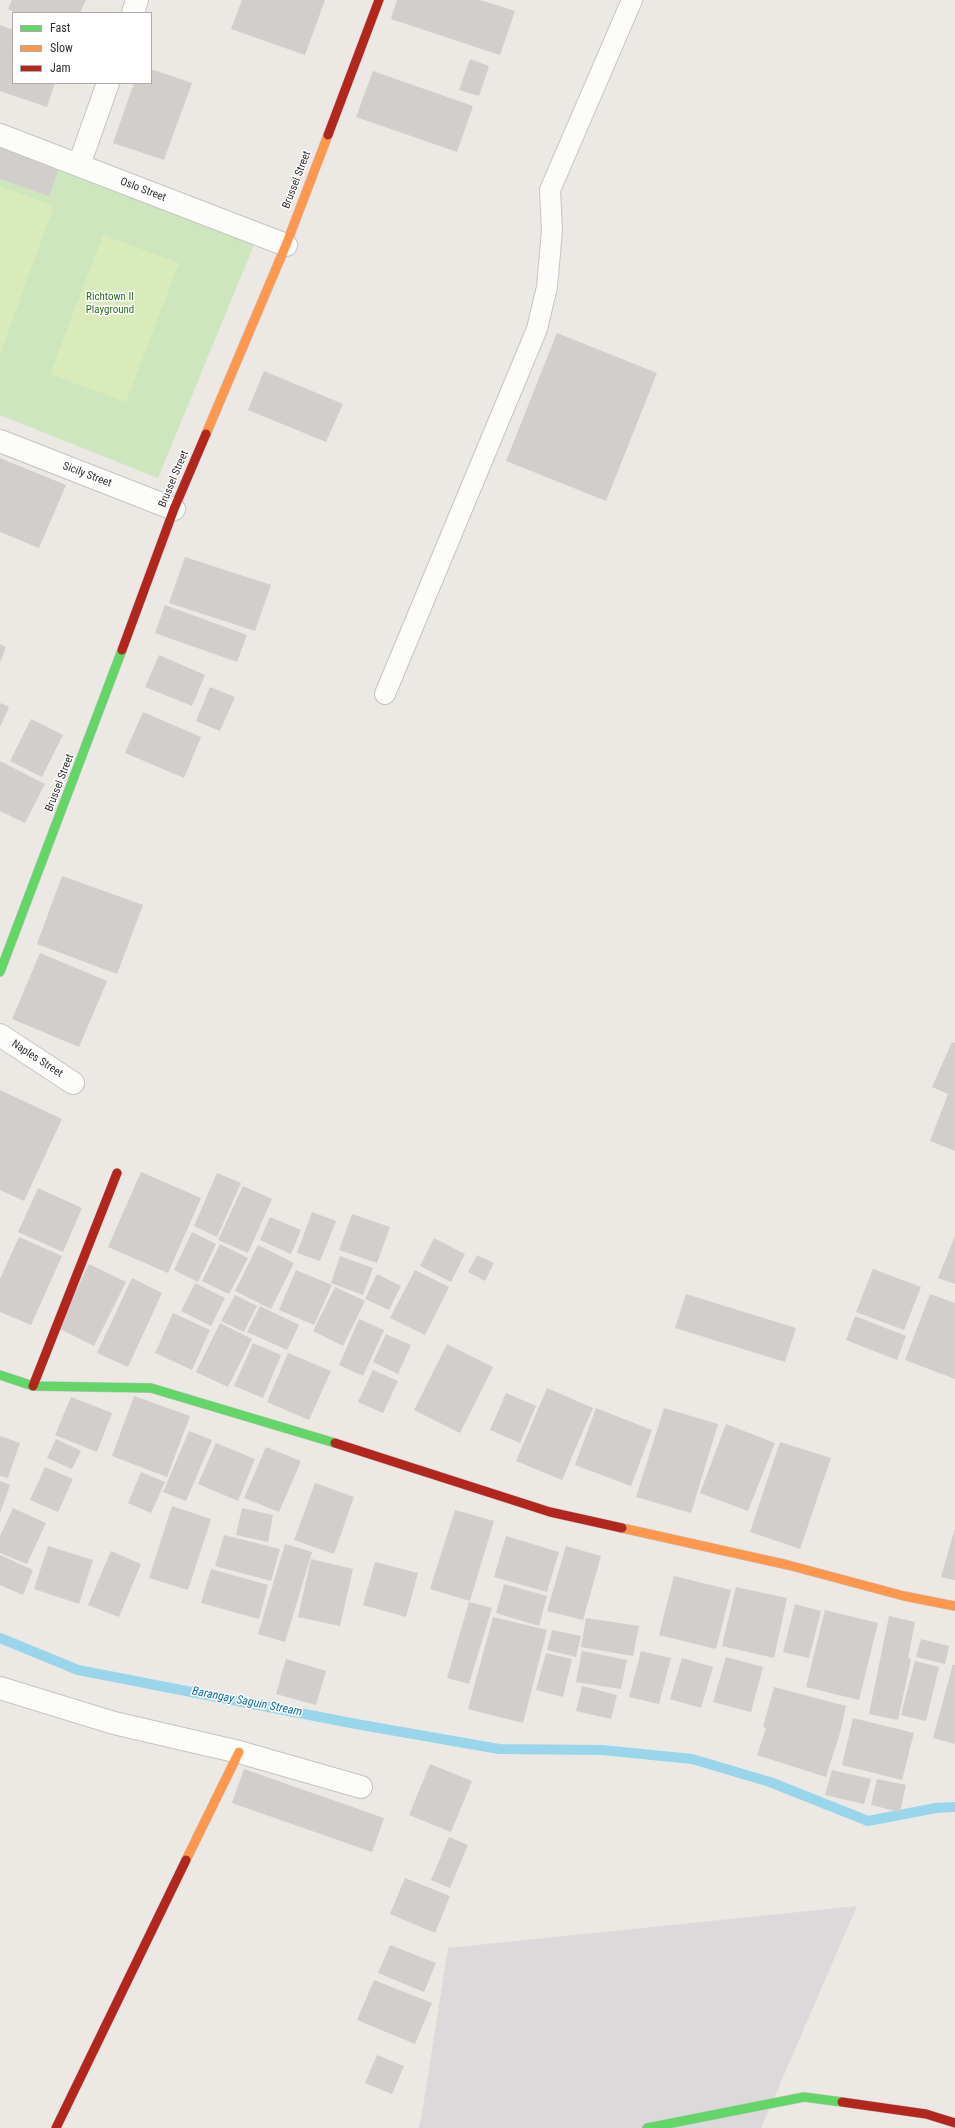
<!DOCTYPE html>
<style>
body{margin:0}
#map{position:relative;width:955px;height:2128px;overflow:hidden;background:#ece8e4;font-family:"Roboto Condensed",sans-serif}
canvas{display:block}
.legend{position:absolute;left:12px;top:12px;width:140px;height:72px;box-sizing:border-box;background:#fff;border:1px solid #ababab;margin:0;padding:5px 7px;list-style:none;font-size:12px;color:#2e2e2e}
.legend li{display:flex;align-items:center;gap:8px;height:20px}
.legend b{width:20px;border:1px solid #ababab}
</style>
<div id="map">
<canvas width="955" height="2128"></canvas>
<ul class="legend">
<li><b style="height:5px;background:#63d668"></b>Fast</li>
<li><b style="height:5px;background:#ff974d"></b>Slow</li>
<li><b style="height:5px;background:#b3261e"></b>Jam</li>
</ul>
</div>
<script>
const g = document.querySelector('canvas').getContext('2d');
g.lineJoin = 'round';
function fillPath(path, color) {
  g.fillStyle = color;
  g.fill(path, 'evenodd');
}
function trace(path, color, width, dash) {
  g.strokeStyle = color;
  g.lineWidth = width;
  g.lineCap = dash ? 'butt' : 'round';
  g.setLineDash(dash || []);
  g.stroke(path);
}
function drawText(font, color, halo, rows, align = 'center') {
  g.font = font + ' "Roboto Condensed",sans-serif';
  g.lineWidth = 3;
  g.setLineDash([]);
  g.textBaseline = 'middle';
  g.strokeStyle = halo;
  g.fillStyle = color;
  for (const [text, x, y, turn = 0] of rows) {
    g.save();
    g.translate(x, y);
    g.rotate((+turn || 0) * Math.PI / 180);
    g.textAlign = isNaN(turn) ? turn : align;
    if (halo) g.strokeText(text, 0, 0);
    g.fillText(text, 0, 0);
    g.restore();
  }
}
fillPath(new Path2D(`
 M 857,1906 L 761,2128 L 418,2128 L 421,2120 L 448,1948 Z`), '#dcd9db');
fillPath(new Path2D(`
 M 0,143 L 256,240 L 158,478 L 0,415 Z`), '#cee6be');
fillPath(new Path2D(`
 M 0,186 L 54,206 L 0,354 Z
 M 103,235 L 179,263 L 126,402 L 50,374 Z`), '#d9eabb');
trace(new Path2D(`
 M 0,1638 L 78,1670 L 356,1724 L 499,1749 L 602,1750 L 692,1759 L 770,1782 L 868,1821 L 936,1808 L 955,1807`), '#99d6ec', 10);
fillPath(new Path2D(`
 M 12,0 L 86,0 L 80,13 L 16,13 L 8,9 Z
 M 242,0 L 325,0 L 305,55 L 231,29 Z
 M 397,0 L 480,0 L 515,11 L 500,55 L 391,19 Z
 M 0,25 L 13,30 L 13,83 L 55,83 L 47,107 L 0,91 Z
 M 470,59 L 489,66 L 479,96 L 459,90 Z
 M 151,69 L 192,83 L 164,160 L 113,143 L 134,83 L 151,83 Z
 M 373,71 L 473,106 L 457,152 L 356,117 Z
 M 0,144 L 60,165 L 49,196 L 0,179 Z
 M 557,333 L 657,373 L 606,501 L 506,461 Z
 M 264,371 L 343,404 L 326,442 L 248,410 Z
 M 0,458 L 66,485 L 39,548 L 0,532 Z
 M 185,557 L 271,585 L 255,631 L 169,603 Z
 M 165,605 L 247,635 L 237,662 L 155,633 Z
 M 0,644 L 6,647 L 0,663 Z
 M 159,655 L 205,675 L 192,706 L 145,687 Z
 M 210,687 L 235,697 L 220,731 L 196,721 Z
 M 0,703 L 9,707 L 0,727 Z
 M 143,712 L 201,737 L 184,778 L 125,753 Z
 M 31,719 L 63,735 L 42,777 L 10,761 Z
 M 0,761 L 45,784 L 25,823 L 0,811 Z
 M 62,876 L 143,905 L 117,974 L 37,944 Z
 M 40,953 L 107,981 L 79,1047 L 12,1019 Z
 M 952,1042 L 955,1043 L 955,1151 L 930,1141 L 948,1094 L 932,1087 Z
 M 0,1090 L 62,1119 L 24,1201 L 0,1190 Z
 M 141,1172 L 201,1198 L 168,1273 L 108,1247 Z
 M 217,1173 L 241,1183 L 217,1237 L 194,1226 Z
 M 243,1186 L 272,1199 L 248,1253 L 218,1240 Z
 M 38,1188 L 82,1208 L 63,1252 L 18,1232 Z
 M 312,1212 L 336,1221 L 320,1261 L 297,1253 Z
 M 352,1214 L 390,1227 L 377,1263 L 339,1250 Z
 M 270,1217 L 301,1230 L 291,1254 L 260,1240 Z
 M 192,1232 L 216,1244 L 198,1282 L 174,1270 Z
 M 955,1236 L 955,1284 L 938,1278 Z
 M 19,1237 L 62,1256 L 31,1325 L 0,1312 L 0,1279 Z
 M 434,1238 L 465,1254 L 451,1282 L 420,1266 Z
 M 220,1244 L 248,1258 L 229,1294 L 202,1281 Z
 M 258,1245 L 294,1263 L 271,1309 L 235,1291 Z
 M 477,1255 L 494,1263 L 485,1281 L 468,1272 Z
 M 340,1256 L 373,1268 L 363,1295 L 331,1283 Z
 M 89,1264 L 126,1282 L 94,1346 L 58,1328 Z
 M 873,1269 L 921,1287 L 904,1330 L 856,1312 Z
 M 296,1270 L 332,1285 L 314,1325 L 279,1310 Z
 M 415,1270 L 449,1287 L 425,1335 L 390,1318 Z
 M 377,1274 L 401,1286 L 389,1310 L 365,1299 Z
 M 132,1278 L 162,1293 L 128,1367 L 97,1353 Z
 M 195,1283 L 225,1298 L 211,1326 L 181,1311 Z
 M 335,1287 L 365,1301 L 343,1346 L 313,1331 Z
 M 686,1294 L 796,1328 L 785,1362 L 675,1328 Z
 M 930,1294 L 955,1303 L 955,1379 L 905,1360 Z
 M 235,1295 L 257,1306 L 244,1332 L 221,1321 Z
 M 260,1306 L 299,1325 L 287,1350 L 247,1332 Z
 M 173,1313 L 210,1330 L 192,1370 L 155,1353 Z
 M 855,1316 L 906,1336 L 897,1360 L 846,1340 Z
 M 359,1319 L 384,1330 L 363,1376 L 339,1365 Z
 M 220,1323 L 252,1339 L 228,1387 L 196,1372 Z
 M 386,1334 L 411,1345 L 398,1374 L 373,1362 Z
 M 253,1343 L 281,1355 L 263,1398 L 234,1386 Z
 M 447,1344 L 493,1367 L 460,1433 L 414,1410 Z
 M 288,1353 L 331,1371 L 309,1420 L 267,1402 Z
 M 373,1370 L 398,1381 L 383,1413 L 358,1402 Z
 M 547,1388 L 593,1408 L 562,1480 L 516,1461 Z
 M 506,1393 L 536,1406 L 520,1443 L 490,1430 Z
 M 134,1396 L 190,1416 L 167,1477 L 112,1456 Z
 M 71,1397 L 112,1413 L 97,1452 L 55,1435 Z
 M 596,1408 L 652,1430 L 631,1486 L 575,1465 Z
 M 664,1408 L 718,1424 L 691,1513 L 636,1497 Z
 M 726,1424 L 775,1443 L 748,1511 L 700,1493 Z
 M 189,1431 L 212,1440 L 186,1501 L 163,1492 Z
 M 0,1436 L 20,1443 L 8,1478 L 0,1476 Z
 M 56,1439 L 81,1451 L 72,1469 L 47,1458 Z
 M 780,1442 L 831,1458 L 800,1549 L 750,1532 Z
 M 216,1443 L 255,1459 L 238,1501 L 198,1484 Z
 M 266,1447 L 301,1461 L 279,1512 L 244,1498 Z
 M 45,1467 L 73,1479 L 58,1512 L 30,1500 Z
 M 141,1472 L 165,1482 L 151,1513 L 128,1503 Z
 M 0,1481 L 10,1485 L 0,1513 Z
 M 315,1483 L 354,1497 L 334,1554 L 294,1540 Z
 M 172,1506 L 211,1519 L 188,1590 L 149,1578 Z
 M 13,1508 L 46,1523 L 27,1564 L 0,1553 L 0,1536 Z
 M 242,1508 L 273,1515 L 268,1542 L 236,1535 Z
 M 455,1510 L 494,1521 L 470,1601 L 430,1589 Z
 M 955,1528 L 955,1580 L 941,1577 Z
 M 224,1535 L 280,1549 L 271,1581 L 215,1566 Z
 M 506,1536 L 559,1552 L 547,1592 L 494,1577 Z
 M 285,1544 L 312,1552 L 285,1642 L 258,1634 Z
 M 48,1546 L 93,1560 L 79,1604 L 34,1589 Z
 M 566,1546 L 601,1556 L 583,1620 L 547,1611 Z
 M 111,1551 L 141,1564 L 119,1617 L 88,1605 Z
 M 0,1555 L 33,1570 L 23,1595 L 0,1585 Z
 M 311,1559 L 353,1569 L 340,1626 L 298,1617 Z
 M 375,1562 L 418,1573 L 406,1617 L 363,1605 Z
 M 211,1569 L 268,1585 L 259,1619 L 201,1603 Z
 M 674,1576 L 731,1590 L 716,1649 L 659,1635 Z
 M 504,1584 L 547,1596 L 539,1626 L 496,1613 Z
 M 736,1587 L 787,1598 L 774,1658 L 722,1646 Z
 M 469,1602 L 492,1608 L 469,1684 L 447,1678 Z
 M 795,1604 L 821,1611 L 809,1658 L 783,1652 Z
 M 825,1610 L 878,1623 L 859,1700 L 806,1687 Z
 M 889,1616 L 915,1622 L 908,1658 L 911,1659 L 898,1720 L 869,1714 Z
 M 493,1617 L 547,1630 L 523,1723 L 468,1709 Z
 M 586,1618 L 639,1626 L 633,1656 L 581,1647 Z
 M 552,1630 L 581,1636 L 576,1657 L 547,1650 Z
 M 921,1639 L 949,1646 L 945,1664 L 916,1657 Z
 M 582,1651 L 627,1660 L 621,1689 L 576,1682 Z
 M 641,1651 L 671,1658 L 659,1704 L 629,1697 Z
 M 546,1653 L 572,1659 L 563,1697 L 536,1690 Z
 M 726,1657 L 763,1667 L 751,1712 L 713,1702 Z
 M 682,1658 L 713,1667 L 701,1708 L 670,1699 Z
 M 286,1659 L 326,1671 L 316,1705 L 276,1694 Z
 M 915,1661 L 939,1667 L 926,1721 L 901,1715 Z
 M 953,1664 L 955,1665 L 955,1744 L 933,1738 Z
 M 582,1686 L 617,1695 L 611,1719 L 576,1711 Z
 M 774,1687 L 846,1706 L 840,1733 L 826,1777 L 757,1755 L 766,1728 L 763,1727 Z
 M 853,1718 L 914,1733 L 902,1780 L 842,1765 Z
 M 430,1764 L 472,1781 L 451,1832 L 409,1815 Z
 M 244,1769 L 384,1818 L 372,1852 L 232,1803 Z
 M 832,1770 L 871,1779 L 864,1804 L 825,1795 Z
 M 877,1779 L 906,1785 L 900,1812 L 871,1805 Z
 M 449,1837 L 468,1845 L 450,1888 L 431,1880 Z
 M 405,1878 L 450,1896 L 435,1933 L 390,1914 Z
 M 390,1945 L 436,1963 L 424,1992 L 378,1973 Z
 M 374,1980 L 432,2003 L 415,2044 L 357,2020 Z
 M 377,2055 L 404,2066 L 392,2094 L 365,2083 Z`), '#d1cecb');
const lane = new Path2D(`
 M 385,694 L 537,329 L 547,287 L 552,230 L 550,190 L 632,0`);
const street = new Path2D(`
 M 133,13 L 137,0
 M 0,135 L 286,245
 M 79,165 L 108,83
 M 0,441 L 174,509
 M 0,1035 L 73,1083
 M 0,1688 L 114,1723 L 239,1752 L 361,1787`);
const fast = new Path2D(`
 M 0,972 L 122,650
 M 0,1375 L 33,1386 L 151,1388 L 335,1443
 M 647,2128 L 804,2097 L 842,2102`);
const slow = new Path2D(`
 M 206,434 L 286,245 L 328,135
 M 622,1528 L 788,1565 L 904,1596 L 955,1606
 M 186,1860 L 239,1752`);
const jam = new Path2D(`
 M 328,135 L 379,0
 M 122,650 L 174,509 L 206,434
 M 33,1386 L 117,1173
 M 335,1443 L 550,1512 L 622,1528
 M 842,2102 L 926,2114 L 955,2123
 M 56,2128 L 186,1860`);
trace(lane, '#c5c4c5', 22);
trace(street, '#c5c4c5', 24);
trace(fast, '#c5c4c5', 10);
trace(slow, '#c5c4c5', 10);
trace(jam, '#c5c4c5', 10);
trace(lane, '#fcfcfb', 20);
trace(street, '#fcfcfb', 22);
trace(fast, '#63d668', 9);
trace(slow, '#ff974d', 9);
trace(jam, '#b3261e', 9);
drawText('11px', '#2e2e2e', '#fff', [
 ["Brussel Street",297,180,-69],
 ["Oslo Street",143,190,21],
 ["Sicily Street",87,475,21],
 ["Brussel Street",174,479,-67],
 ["Brussel Street",60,783,-69],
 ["Naples Street",37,1059,33]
]);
drawText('11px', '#2c6e1b', '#fff', [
 ["Richtown II",110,297],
 ["Playground",110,310]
]);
drawText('italic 12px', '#0d6fa3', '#fff', [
 ["Barangay Saguin Stream",247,1702,11]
]);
</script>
